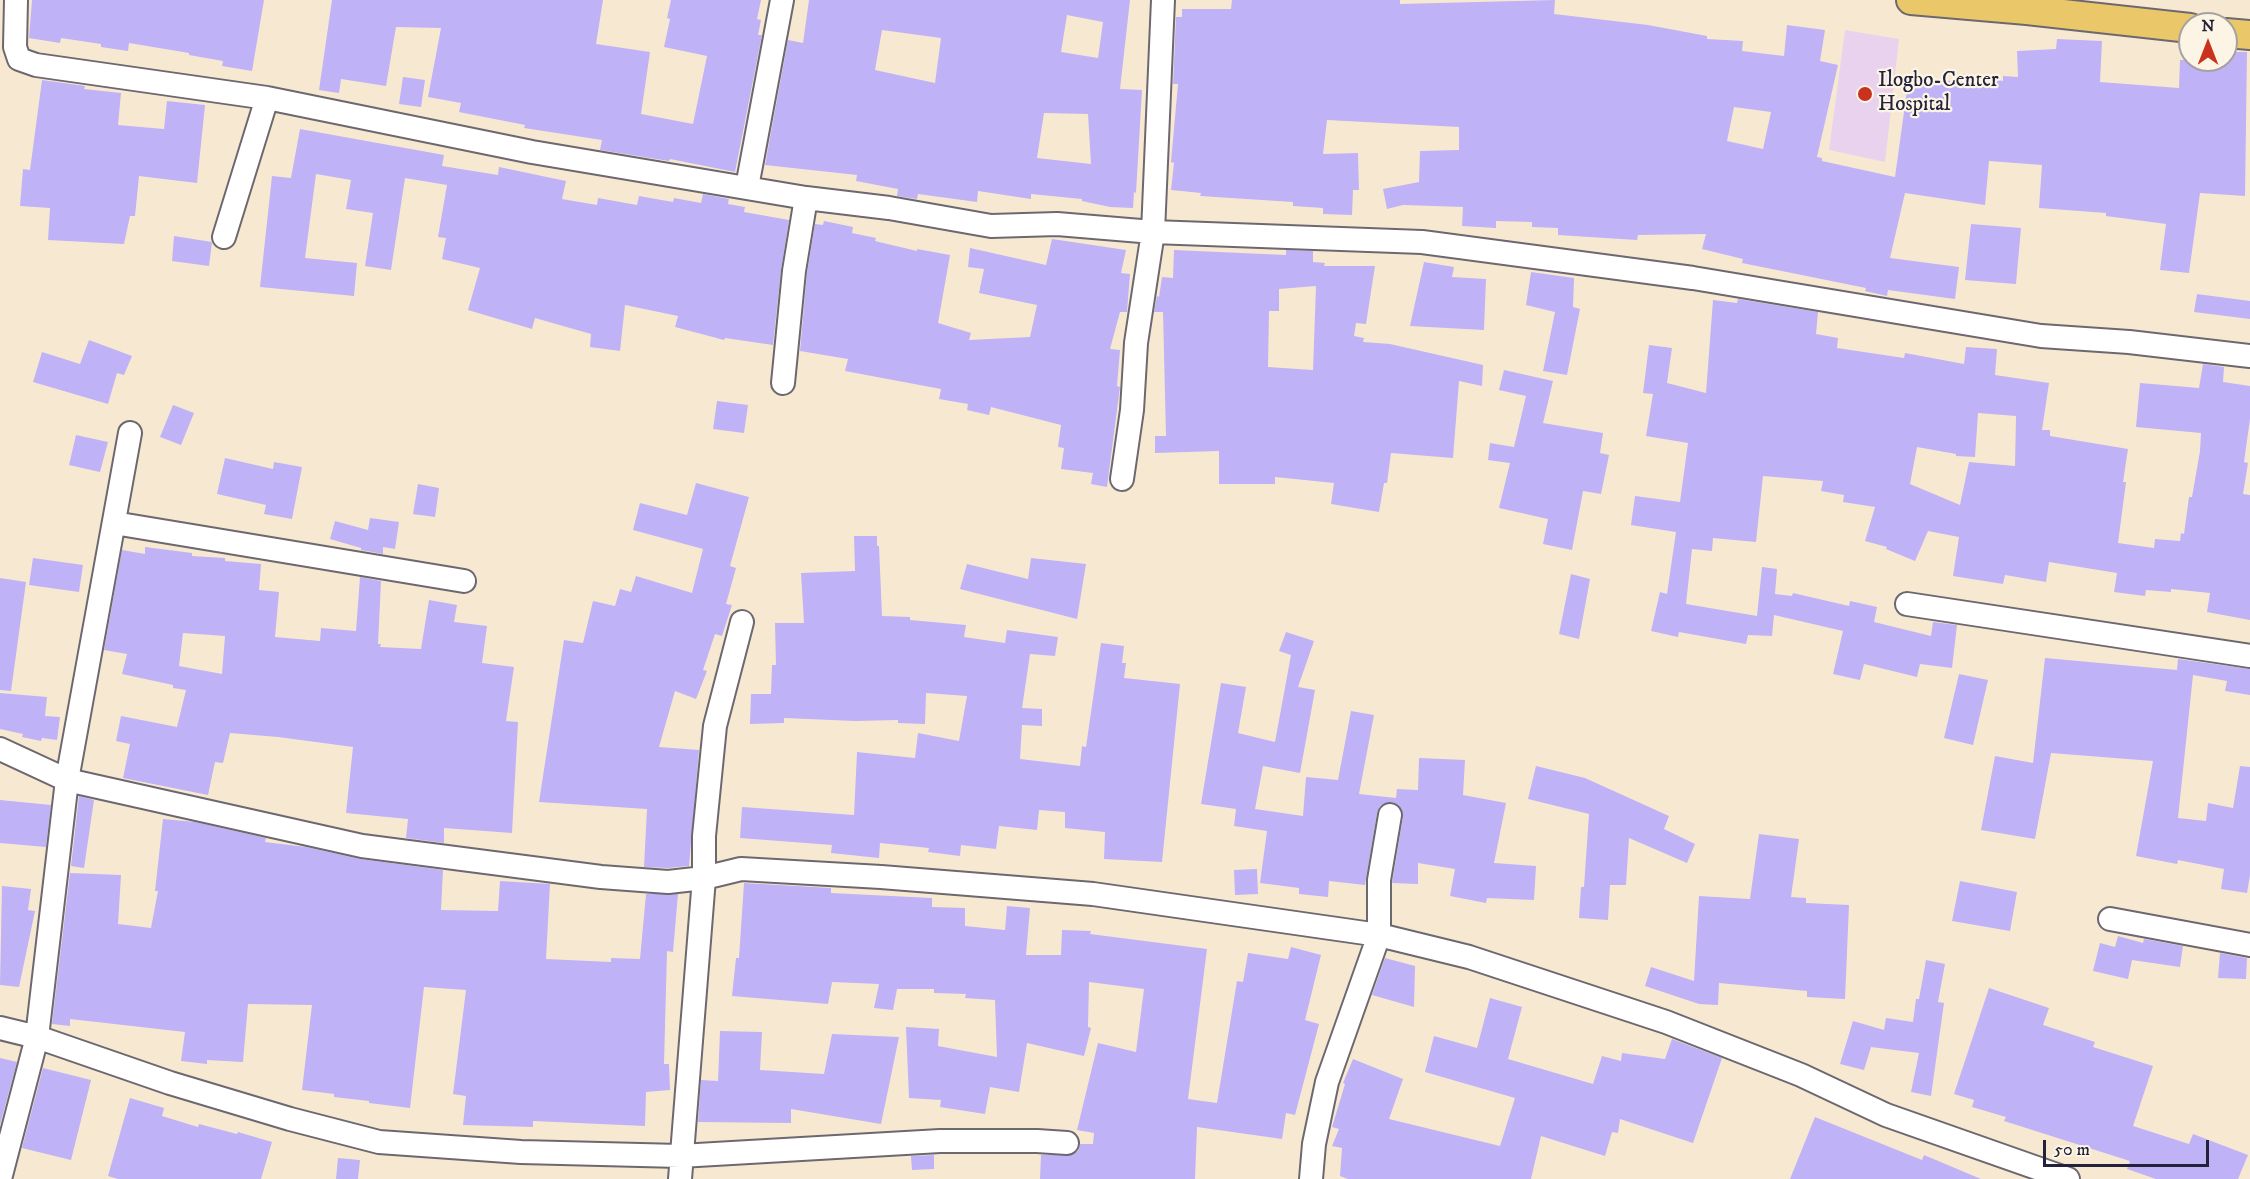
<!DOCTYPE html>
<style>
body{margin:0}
#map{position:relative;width:2250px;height:1179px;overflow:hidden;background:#f7e9d1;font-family:"IM FELL DW Pica",serif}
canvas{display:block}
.north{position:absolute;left:2178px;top:12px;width:60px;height:60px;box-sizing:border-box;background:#fcf5e5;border:2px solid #a5a1a1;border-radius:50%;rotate:0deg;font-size:16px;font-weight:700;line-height:24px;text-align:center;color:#22223b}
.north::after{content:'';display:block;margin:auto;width:21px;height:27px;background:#c8321e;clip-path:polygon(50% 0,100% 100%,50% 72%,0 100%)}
.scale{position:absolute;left:2043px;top:1140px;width:166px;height:27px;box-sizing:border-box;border:3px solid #22223b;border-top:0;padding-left:8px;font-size:18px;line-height:21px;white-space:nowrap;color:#22223b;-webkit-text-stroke:4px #fcf5e5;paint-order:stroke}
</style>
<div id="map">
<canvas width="2250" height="1179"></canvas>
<div class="north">N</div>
<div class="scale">50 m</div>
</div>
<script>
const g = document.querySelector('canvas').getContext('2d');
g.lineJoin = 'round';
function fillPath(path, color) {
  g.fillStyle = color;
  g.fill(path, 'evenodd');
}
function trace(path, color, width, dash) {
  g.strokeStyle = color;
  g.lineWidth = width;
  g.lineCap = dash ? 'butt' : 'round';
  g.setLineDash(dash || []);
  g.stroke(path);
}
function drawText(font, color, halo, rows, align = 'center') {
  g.font = font + ' "IM FELL DW Pica",serif';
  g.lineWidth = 4.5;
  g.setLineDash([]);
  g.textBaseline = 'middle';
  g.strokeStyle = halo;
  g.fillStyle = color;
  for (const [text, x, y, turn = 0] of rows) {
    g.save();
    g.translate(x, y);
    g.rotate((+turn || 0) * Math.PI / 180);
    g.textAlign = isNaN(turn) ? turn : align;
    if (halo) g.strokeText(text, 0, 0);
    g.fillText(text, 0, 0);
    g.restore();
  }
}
fillPath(new Path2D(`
 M 1845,30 L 1899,39 L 1885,162 L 1829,150 Z`), '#e9d2ed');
fillPath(new Path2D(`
 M 32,0 L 264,0 L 252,71 L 222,66 L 223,61 L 189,55 L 189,53 L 129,43 L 128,51 L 101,47 L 101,44 L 61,38 L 60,43 L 29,38 Z
 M 332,0 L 603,0 L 596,44 L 650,52 L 641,114 L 693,124 L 707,56 L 664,47 L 670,19 L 667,18 L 671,0 L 761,0 L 757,19 L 761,20 L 758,35 L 762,35 L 735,172 L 670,159 L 669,161 L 600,150 L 602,140 L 524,128 L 525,125 L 459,112 L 461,103 L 428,97 L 441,28 L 396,27 L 386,86 L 341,79 L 339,93 L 319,90 Z
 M 809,0 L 1130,0 L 1120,89 L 1142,90 L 1136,193 L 1134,192 L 1133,208 L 1110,207 L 1082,201 L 1082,199 L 1031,194 L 1031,199 L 978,191 L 977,202 L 918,194 L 917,199 L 897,196 L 898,189 L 856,181 L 857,175 L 765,165 L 788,40 L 803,43 ZM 1067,15 L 1103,22 L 1098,58 L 1061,52 ZM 882,30 L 941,38 L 935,83 L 875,70 ZM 1044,113 L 1088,114 L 1091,164 L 1037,158 Z
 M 1232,0 L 1400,0 L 1400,4 L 1555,0 L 1554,14 L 1648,25 L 1707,36 L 1707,39 L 1743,41 L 1742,51 L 1784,56 L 1787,25 L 1825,30 L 1820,61 L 1838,65 L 1817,157 L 1822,158 L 1822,161 L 1895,177 L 1909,76 L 1958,82 L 1960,74 L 2003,81 L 2003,76 L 2018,77 L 2017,51 L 2056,49 L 2057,39 L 2102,41 L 2100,82 L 2179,88 L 2180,60 L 2228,60 L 2228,52 L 2247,52 L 2245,196 L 2200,193 L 2189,273 L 2160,270 L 2166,224 L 2106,216 L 2106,213 L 2039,208 L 2042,165 L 1989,161 L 1985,205 L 1905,193 L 1890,258 L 1959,267 L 1955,299 L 1888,290 L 1887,296 L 1865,291 L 1866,288 L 1742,263 L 1743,259 L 1702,249 L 1706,234 L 1638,235 L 1637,240 L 1558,235 L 1558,228 L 1532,227 L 1532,222 L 1496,221 L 1496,228 L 1462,226 L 1463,207 L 1403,205 L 1387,209 L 1383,189 L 1419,182 L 1420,151 L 1459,150 L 1459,127 L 1327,120 L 1323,154 L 1358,153 L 1359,190 L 1353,190 L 1352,215 L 1323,214 L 1323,208 L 1293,206 L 1293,202 L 1200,196 L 1201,193 L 1171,190 L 1174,163 L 1171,162 L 1178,84 L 1173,84 L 1176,17 L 1182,17 L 1182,9 L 1231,9 ZM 1734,107 L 1771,112 L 1763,149 L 1727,141 Z
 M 403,77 L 425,80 L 421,107 L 399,104 Z
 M 42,80 L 85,86 L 84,89 L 121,93 L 118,125 L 164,129 L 167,101 L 205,105 L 197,183 L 139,176 L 135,216 L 130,216 L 124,244 L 48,240 L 50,208 L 20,206 L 23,169 L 30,170 Z
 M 300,129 L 444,155 L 442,166 L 498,175 L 499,167 L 566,181 L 562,199 L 597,205 L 598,198 L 637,205 L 639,196 L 673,202 L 674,198 L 701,203 L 703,194 L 729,199 L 728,204 L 745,207 L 744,212 L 789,220 L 781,270 L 773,345 L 725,338 L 724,340 L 675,327 L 678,316 L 625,305 L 620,351 L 590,347 L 591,334 L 535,318 L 532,329 L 468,310 L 480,268 L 442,259 L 446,238 L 438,237 L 447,185 L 405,178 L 391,270 L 365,266 L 373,213 L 346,209 L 351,180 L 316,174 L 305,258 L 357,263 L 354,296 L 260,287 L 272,176 L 291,178 Z
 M 824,221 L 853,227 L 852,233 L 876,238 L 875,241 L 917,251 L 917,249 L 950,255 L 938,323 L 971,333 L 969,340 L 1030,337 L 1037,305 L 979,293 L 984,269 L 968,267 L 970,248 L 1046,265 L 1052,239 L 1126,250 L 1121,273 L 1130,274 L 1127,312 L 1120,312 L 1110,349 L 1120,350 L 1117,386 L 1120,387 L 1107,487 L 1091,484 L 1093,473 L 1061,469 L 1064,448 L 1058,447 L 1061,425 L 991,407 L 989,415 L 967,410 L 968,404 L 939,399 L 941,389 L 845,371 L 848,359 L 800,351 L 807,273 L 815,224 L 823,225 Z
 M 1971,224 L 2021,228 L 2016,284 L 1965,280 Z
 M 174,236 L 212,242 L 209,266 L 172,261 Z
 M 1174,250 L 1286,255 L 1286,250 L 1313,251 L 1313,262 L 1325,263 L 1324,266 L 1375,266 L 1366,324 L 1356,323 L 1354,336 L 1364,338 L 1363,342 L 1390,344 L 1483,365 L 1482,386 L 1459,381 L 1453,458 L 1391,453 L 1387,483 L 1384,483 L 1379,512 L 1331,504 L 1334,483 L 1275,477 L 1275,484 L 1219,484 L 1219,451 L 1155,453 L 1155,436 L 1166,436 L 1163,312 L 1154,312 L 1157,296 L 1159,297 L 1162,277 L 1173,278 ZM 1316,286 L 1313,370 L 1268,367 L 1269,311 L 1279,311 L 1279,289 Z
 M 1424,262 L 1454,267 L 1452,277 L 1486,279 L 1484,330 L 1410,326 Z
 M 1531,272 L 1574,278 L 1573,307 L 1580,309 L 1567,375 L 1543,371 L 1555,312 L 1526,305 Z
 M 2197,294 L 2250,301 L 2250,319 L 2194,312 Z
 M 1738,299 L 1818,312 L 1816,334 L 1838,338 L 1837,348 L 1904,358 L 1905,353 L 1964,364 L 1966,347 L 1997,349 L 1995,375 L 2049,383 L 2042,430 L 2050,430 L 2050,436 L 2128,449 L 2123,482 L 2126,482 L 2118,543 L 2154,548 L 2155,539 L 2180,541 L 2181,533 L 2184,534 L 2189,497 L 2192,497 L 2200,451 L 2201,433 L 2136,427 L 2140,383 L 2199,388 L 2203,364 L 2224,367 L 2223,382 L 2250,386 L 2250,419 L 2244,462 L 2248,463 L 2243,494 L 2250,495 L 2250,620 L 2207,612 L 2210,593 L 2171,589 L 2171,592 L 2146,590 L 2145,596 L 2114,592 L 2117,573 L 2049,562 L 2046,582 L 2005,575 L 2003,584 L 1953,576 L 1959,537 L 1928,531 L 1915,561 L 1886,549 L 1887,547 L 1865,541 L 1875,507 L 1843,502 L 1844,495 L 1821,491 L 1823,481 L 1763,476 L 1756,542 L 1713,538 L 1712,551 L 1692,549 L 1686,604 L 1757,616 L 1762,567 L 1777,569 L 1775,594 L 1792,596 L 1793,593 L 1849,606 L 1850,601 L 1877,607 L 1874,622 L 1931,636 L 1933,622 L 1957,625 L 1952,668 L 1920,664 L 1917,677 L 1864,664 L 1860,680 L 1833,674 L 1843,631 L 1774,615 L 1772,636 L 1748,635 L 1746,644 L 1679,632 L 1678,637 L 1651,631 L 1660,592 L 1667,594 L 1676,532 L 1631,525 L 1635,496 L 1680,502 L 1688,443 L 1646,436 L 1653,394 L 1643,393 L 1649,345 L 1672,348 L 1667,383 L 1706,393 L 1713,300 L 1737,303 ZM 1978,413 L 2016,416 L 2015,466 L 1969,462 L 1960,505 L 1910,484 L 1917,447 L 1956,454 L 1956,456 L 1975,457 Z
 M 89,340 L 132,356 L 124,375 L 117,373 L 108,404 L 33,382 L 42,352 L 80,364 Z
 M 1504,370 L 1553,381 L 1543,423 L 1603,433 L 1600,453 L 1609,455 L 1601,494 L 1583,491 L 1572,550 L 1543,544 L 1548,519 L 1499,508 L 1510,463 L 1488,460 L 1490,443 L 1514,447 L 1526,396 L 1499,390 Z
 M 717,401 L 748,405 L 744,433 L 713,429 Z
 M 173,405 L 194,413 L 181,445 L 160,437 Z
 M 76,435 L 108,442 L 100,472 L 69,465 Z
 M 225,458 L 273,469 L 274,462 L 302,467 L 292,519 L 264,514 L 266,505 L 217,494 Z
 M 696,483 L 749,497 L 730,566 L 736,568 L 726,604 L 732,605 L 722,636 L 715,634 L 703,670 L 707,671 L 696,699 L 675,691 L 659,747 L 699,750 L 689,866 L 668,868 L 644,867 L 647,809 L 539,802 L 564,640 L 583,643 L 593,601 L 615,606 L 620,589 L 631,592 L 636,576 L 692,593 L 703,549 L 633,530 L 640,503 L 687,515 Z
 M 418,484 L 439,488 L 435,517 L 413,514 Z
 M 370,518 L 399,522 L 395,549 L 383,547 L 383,554 L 361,550 L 361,548 L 330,539 L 335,521 L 368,530 Z
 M 854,536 L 877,536 L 877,546 L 879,546 L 882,616 L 910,617 L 910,620 L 966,625 L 964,637 L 1005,643 L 1007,630 L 1058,637 L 1055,656 L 1030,654 L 1022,708 L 1042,709 L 1042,726 L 1022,725 L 1020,759 L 1080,766 L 1082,746 L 1086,747 L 1101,643 L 1124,646 L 1122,663 L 1126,663 L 1124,678 L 1180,684 L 1162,862 L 1104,859 L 1105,832 L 1065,828 L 1065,812 L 1039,810 L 1037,830 L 999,826 L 996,849 L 961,845 L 960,856 L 928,852 L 929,848 L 880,843 L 879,858 L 831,853 L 832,845 L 740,838 L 742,807 L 854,815 L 857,752 L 915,758 L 918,733 L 959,741 L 967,696 L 926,693 L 925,724 L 898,723 L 898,720 L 855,721 L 784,718 L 784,723 L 750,724 L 751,694 L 771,694 L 772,665 L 776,665 L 775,623 L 804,623 L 801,573 L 855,571 Z
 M 145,547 L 192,553 L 192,556 L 225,558 L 225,561 L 261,564 L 259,590 L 279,592 L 275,637 L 320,641 L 321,628 L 356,631 L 360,577 L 381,581 L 378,644 L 381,644 L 380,647 L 421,649 L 429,600 L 457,605 L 454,622 L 487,626 L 482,663 L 514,667 L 506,721 L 518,722 L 512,833 L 444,828 L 444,843 L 406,838 L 408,819 L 346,813 L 353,747 L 278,737 L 230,733 L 223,763 L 215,762 L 208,795 L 123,778 L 130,744 L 116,741 L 121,716 L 177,727 L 186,690 L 173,688 L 173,685 L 122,674 L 127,654 L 104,650 L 122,550 L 145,554 ZM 183,633 L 225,636 L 222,674 L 179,666 Z
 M 33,558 L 83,565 L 79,592 L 29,585 Z
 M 1031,558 L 1086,564 L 1077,619 L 960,589 L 967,564 L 1028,579 Z
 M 1571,574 L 1590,579 L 1579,639 L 1559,634 Z
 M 0,578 L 26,582 L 11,691 L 0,690 Z
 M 1286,632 L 1314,641 L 1298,687 L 1315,690 L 1300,773 L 1263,766 L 1255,809 L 1303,816 L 1306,777 L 1338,780 L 1351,711 L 1374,715 L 1359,794 L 1396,798 L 1397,789 L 1418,790 L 1419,758 L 1465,760 L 1463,795 L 1506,803 L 1494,863 L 1536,866 L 1534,900 L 1487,898 L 1486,903 L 1450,896 L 1455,869 L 1418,863 L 1418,884 L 1392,883 L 1403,817 L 1399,805 L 1392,802 L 1380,806 L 1377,813 L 1365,885 L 1329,881 L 1328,897 L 1299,894 L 1299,888 L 1260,883 L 1267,831 L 1234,826 L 1236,809 L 1201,804 L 1221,683 L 1246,687 L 1238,733 L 1275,742 L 1291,655 L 1279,651 Z
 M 2045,658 L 2177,670 L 2178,659 L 2250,669 L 2250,695 L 2225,691 L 2227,681 L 2193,675 L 2178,818 L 2206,821 L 2208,803 L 2233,808 L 2240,766 L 2250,767 L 2250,875 L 2247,893 L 2221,889 L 2224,869 L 2178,860 L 2177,864 L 2136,856 L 2153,761 L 2051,753 L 2035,839 L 1981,830 L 1995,756 L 2033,763 Z
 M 1959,674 L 1988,680 L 1973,745 L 1944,738 Z
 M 0,693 L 47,697 L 45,716 L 60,717 L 57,740 L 42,738 L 41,741 L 22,737 L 23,734 L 0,729 Z
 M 1536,766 L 1585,778 L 1669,816 L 1664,829 L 1695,844 L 1687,863 L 1629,838 L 1626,885 L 1610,885 L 1608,920 L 1579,918 L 1581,887 L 1584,887 L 1589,814 L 1528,799 Z
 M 79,796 L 94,800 L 84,868 L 71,866 Z
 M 0,800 L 51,805 L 46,847 L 0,843 Z
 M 163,819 L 195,822 L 266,838 L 265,842 L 306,847 L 360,859 L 443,870 L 441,910 L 498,911 L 500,881 L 550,884 L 546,959 L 611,962 L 611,958 L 640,959 L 646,894 L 678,894 L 673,952 L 667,951 L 664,1064 L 669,1064 L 670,1090 L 646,1092 L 645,1126 L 533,1121 L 533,1127 L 463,1125 L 466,1096 L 453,1094 L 466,990 L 424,987 L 410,1108 L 369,1103 L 369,1101 L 334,1097 L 334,1094 L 302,1090 L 312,1005 L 248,1004 L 243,1062 L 207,1060 L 207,1064 L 181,1061 L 185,1032 L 70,1019 L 70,1026 L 52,1024 L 70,873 L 121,875 L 118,924 L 151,928 L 158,891 L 155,891 Z
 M 1759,834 L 1799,839 L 1791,897 L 1806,898 L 1806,903 L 1849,905 L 1845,999 L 1807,997 L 1807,991 L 1719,983 L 1718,1005 L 1699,1004 L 1645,986 L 1651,967 L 1694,981 L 1699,896 L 1750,899 Z
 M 1257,869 L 1258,894 L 1235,895 L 1234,870 Z
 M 1960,881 L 2017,892 L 2010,931 L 1952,921 Z
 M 744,883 L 831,888 L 831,893 L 932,898 L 932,907 L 965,908 L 965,926 L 1005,930 L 1007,906 L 1030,908 L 1026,955 L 1061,955 L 1062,930 L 1091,931 L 1090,934 L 1207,949 L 1188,1099 L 1217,1103 L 1237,981 L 1243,982 L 1248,953 L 1288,959 L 1291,947 L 1321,955 L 1305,1020 L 1319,1024 L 1295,1115 L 1286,1113 L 1282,1139 L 1197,1127 L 1195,1179 L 1040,1179 L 1041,1155 L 1072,1155 L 1078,1151 L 1080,1144 L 1093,1144 L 1094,1133 L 1077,1130 L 1098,1043 L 1136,1052 L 1144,989 L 1089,982 L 1088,1027 L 1091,1028 L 1084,1056 L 1027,1043 L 1019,1092 L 990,1087 L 985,1114 L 940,1107 L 941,1100 L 909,1098 L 906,1027 L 939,1029 L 938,1046 L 997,1057 L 995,1000 L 965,998 L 966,994 L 934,993 L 934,989 L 897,989 L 893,1010 L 874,1008 L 879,984 L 832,982 L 828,1004 L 732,996 L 736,958 L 739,958 Z
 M 2,886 L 31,889 L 28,910 L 35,911 L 19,987 L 0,985 Z
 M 2118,936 L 2143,943 L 2144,939 L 2183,946 L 2180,967 L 2132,960 L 2128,979 L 2093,971 L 2100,943 L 2115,947 Z
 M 2220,953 L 2247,958 L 2246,979 L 2218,978 Z
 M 1385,958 L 1415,966 L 1414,1007 L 1372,995 Z
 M 1926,960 L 1945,964 L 1938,1002 L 1944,1003 L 1931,1096 L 1911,1092 L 1919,1053 L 1871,1047 L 1864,1070 L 1840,1064 L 1853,1021 L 1884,1030 L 1886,1018 L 1913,1022 L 1916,999 L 1919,999 Z
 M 1989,988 L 2049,1008 L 2043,1025 L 2095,1042 L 2093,1047 L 2153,1066 L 2133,1126 L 2189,1144 L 2193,1134 L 2248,1155 L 2238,1179 L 2156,1179 L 2127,1169 L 2130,1161 L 2004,1121 L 2006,1117 L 1972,1107 L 1974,1100 L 1954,1094 Z
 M 1490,998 L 1522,1007 L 1508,1059 L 1593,1084 L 1602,1056 L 1621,1061 L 1622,1053 L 1665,1059 L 1672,1039 L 1722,1058 L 1693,1143 L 1620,1119 L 1618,1133 L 1612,1132 L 1605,1156 L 1541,1136 L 1531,1179 L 1348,1179 L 1340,1176 L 1342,1148 L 1332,1146 L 1339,1129 L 1332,1127 L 1345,1084 L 1343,1083 L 1353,1059 L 1403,1079 L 1389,1119 L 1500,1146 L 1515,1098 L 1425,1072 L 1434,1036 L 1477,1048 Z
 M 720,1031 L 762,1032 L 760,1070 L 824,1074 L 832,1034 L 899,1037 L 881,1124 L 791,1109 L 791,1123 L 698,1122 L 701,1080 L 718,1081 Z
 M 0,1058 L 17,1062 L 0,1125 Z
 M 43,1068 L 91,1080 L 71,1160 L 22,1148 Z
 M 130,1098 L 164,1108 L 162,1116 L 198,1127 L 199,1124 L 237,1134 L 238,1132 L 272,1142 L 261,1179 L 118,1179 L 108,1176 Z
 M 1815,1117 L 1922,1160 L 1924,1155 L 1981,1179 L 1790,1179 Z
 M 934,1155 L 934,1169 L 912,1170 L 911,1156 Z
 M 338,1158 L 360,1160 L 358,1179 L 336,1179 Z`), '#c0b2f6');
const minor = new Path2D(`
 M 16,0 L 15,47 L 19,59 L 36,65 L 267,98 L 532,152 L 806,198 L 889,208 L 991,226 L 1057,224 L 1153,232 L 1422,242 L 1693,278 L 2041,336 L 2129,342 L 2250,356
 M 747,187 L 782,0
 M 224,237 L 267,98
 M 783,383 L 794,271 L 806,198
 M 1122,479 L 1132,410 L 1136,343 L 1153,232 L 1163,0
 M 114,523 L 464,581
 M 1907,604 L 2250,656
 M 0,749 L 67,780 L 362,846 L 601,877 L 668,882 L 704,878 L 741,869 L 881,877 L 1093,894 L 1379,935 L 1469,957 L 1666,1022 L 1801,1075 L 1886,1115 L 2068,1179
 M 2110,919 L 2250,945
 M 0,1028 L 37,1037 L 170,1083 L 290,1119 L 379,1142 L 521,1152 L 680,1156 L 940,1141 L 1037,1141 L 1067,1143
 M 0,1179 L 37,1037 L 67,780 L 130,433
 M 680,1179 L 704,878 L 704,836 L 715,726 L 742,622
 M 1311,1179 L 1314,1144 L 1327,1082 L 1379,935 L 1379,880 L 1390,815`);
const major = new Path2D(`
 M 1911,0 L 2027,10 L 2190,28
 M 2226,33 L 2250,35`);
trace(minor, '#6d6870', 26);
trace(major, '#6d6870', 32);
trace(minor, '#fff', 22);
trace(major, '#eac769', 28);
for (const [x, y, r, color] of [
 [1865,94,8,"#c8321e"]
]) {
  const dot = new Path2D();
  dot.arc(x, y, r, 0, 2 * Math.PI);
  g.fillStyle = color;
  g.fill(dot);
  trace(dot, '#fcf5e5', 2);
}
drawText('21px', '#22223b', '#fcf5e5', [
 ["Ilogbo-Center",1878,82],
 ["Hospital",1878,106]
], 'left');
</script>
